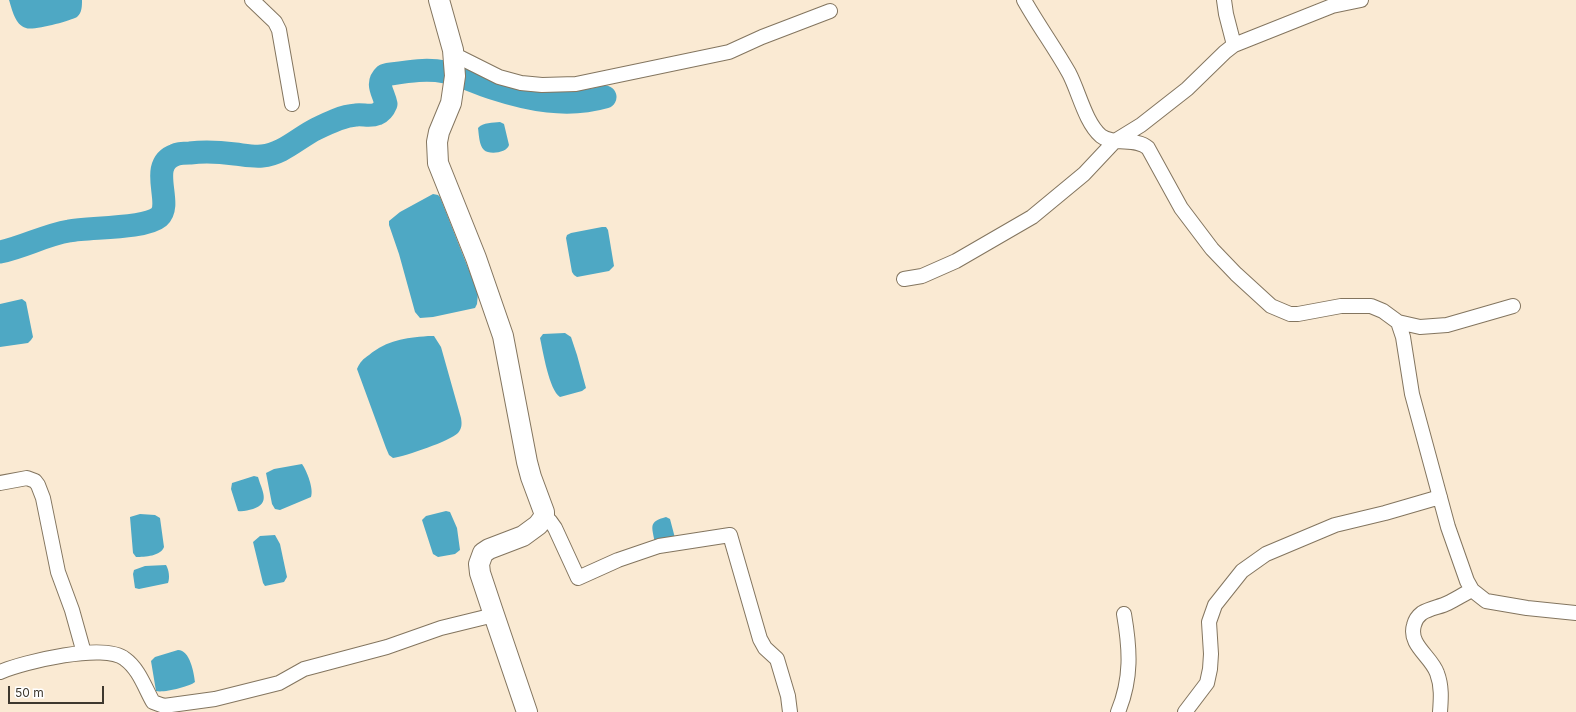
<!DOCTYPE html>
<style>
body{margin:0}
#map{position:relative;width:1576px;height:712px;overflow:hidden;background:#faead3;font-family:Inter,sans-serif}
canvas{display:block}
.scale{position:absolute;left:8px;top:686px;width:96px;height:18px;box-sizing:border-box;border:2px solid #3e382e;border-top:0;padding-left:5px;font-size:12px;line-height:14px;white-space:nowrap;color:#3e382e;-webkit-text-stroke:3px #fff;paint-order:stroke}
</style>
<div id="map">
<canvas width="1576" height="712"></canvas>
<div class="scale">50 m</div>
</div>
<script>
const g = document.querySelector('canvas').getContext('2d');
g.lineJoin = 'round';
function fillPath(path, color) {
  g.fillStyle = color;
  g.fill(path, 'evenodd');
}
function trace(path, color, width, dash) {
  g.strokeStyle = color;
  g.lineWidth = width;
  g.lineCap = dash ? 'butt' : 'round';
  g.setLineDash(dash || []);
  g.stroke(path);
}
fillPath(new Path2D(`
 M 9,0 L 82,0 C 82,6 82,13 77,17 C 70,21 33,31 26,28 C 15,25 12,9 9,0 Z
 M 500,122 L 504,124 L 509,145 C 507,153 489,155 484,150 C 479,145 479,135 478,128 C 483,122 493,123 500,122 Z
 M 433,194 L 438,195 L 440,197 L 478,293 L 477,304 L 475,308 L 433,317 L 420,318 L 415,312 L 399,254 L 389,225 L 389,221 L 400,212 Z
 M 602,227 L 606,227 L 608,230 L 614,266 L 609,271 L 577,277 L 574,275 L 572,272 L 566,238 L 567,235 L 571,233 Z
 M 22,299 L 26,302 L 33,337 L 31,340 L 28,343 L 0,347 L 0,304 Z
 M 565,333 L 571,337 L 577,355 L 586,388 L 582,391 L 560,397 C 549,390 543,351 540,338 L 543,334 Z
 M 428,336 L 434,336 L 441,347 L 461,418 C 462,424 462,428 458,433 C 450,441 406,456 393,458 L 389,455 L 386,448 L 357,369 C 360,362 363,359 369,355 C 388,340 404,338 428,336 Z
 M 302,464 C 307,471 314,489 311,497 L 280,510 L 275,509 L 272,504 L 266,473 L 274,469 Z
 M 254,476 L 258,477 C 262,491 271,503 253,509 C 248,510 243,512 238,511 L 231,489 L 232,483 Z
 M 446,511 L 450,512 L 457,528 L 460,550 L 455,554 L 438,557 L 433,554 L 422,520 L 426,516 Z
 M 140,514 L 155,515 L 160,518 L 164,547 C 161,556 145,557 136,557 L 133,553 L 130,517 Z
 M 666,517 L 670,519 L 675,538 L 655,543 C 652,526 648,522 666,517 Z
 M 275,535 L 280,544 L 287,577 L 284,582 L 265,586 L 263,583 L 253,542 L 260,536 Z
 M 166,565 C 169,570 170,578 168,583 L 139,589 L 135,588 L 133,574 L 134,570 L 145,566 Z
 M 178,650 C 190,650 194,673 195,682 C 189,687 163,693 156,691 L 151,661 L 155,657 Z`), '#4ea8c4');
trace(new Path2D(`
 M 0,252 C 24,247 45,235 69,231 C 89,227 145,229 159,217 C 174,204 147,165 175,155 C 179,153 185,153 190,153 C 205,151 220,152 235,154 C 244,155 254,157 262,156 C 283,154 298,138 316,129 C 328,123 342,116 356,115 C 363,114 370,117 377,114 C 382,112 384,109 386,104 C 384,93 375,84 385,75 C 405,72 425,68 445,72 C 461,75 476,83 492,88 C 529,100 567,108 605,97`), '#4ea8c4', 23);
const street = new Path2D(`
 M 252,0 L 275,22 L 279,30 L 292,104
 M 1024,0 C 1038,25 1055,48 1069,73 C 1079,92 1085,122 1101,136 C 1115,146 1136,137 1148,148 L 1181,208 L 1212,249 L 1236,274 L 1271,306 L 1290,314 L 1298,314 L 1341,306 L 1371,306 L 1383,311 L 1398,322 L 1403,337 L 1412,394 L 1448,527 L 1467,581 L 1472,590 L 1486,601 L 1527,608 L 1576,613
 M 1224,0 L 1226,14 L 1234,45
 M 453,54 L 499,77 L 521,83 L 542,85 L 576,84 L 729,52 L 762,37 L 830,11
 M 904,279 L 922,276 L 956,261 L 1032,217 L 1084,174 L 1115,141 L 1141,125 L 1187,89 L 1225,52 L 1234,45 L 1332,6 L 1361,0
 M 1398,322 L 1420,327 L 1447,325 L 1513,306
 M 0,483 L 27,478 L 35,481 L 38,485 L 43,498 L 58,572 L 72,610 L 84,653
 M 544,517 L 550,521 L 555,528 L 578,578 L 618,560 L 659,546 L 730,535 L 760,639 L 765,648 L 777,659 L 788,696 L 790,712
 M 0,672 C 24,662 105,642 125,659 C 139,669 145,688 153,702 L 164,706 L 215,699 L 279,683 L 304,669 L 387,647 L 441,628 L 494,615
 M 1118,712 C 1132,678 1130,649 1124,614
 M 1185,712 L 1207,683 L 1210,669 L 1211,654 L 1209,622 L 1215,605 L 1242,571 L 1266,554 L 1335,525 L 1385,513 L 1440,497
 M 1440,712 C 1441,699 1442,686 1437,673 C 1431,656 1408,645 1414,625 C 1415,621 1418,616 1422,613 C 1430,608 1440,607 1448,603 C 1456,599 1464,594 1472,590`);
const secondary = new Path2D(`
 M 439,0 L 453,50 L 455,76 L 451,103 L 439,132 L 437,142 L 438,163 L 476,258 L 503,336 L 527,462 L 531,477 L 544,512 L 544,517 L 538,525 L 523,536 L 489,549 L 483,553 L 479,564 L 480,573 L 492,609 L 527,712`);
trace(street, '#83755f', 16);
trace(secondary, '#83755f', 22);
trace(street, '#fff', 14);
trace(secondary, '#fff', 20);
</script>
